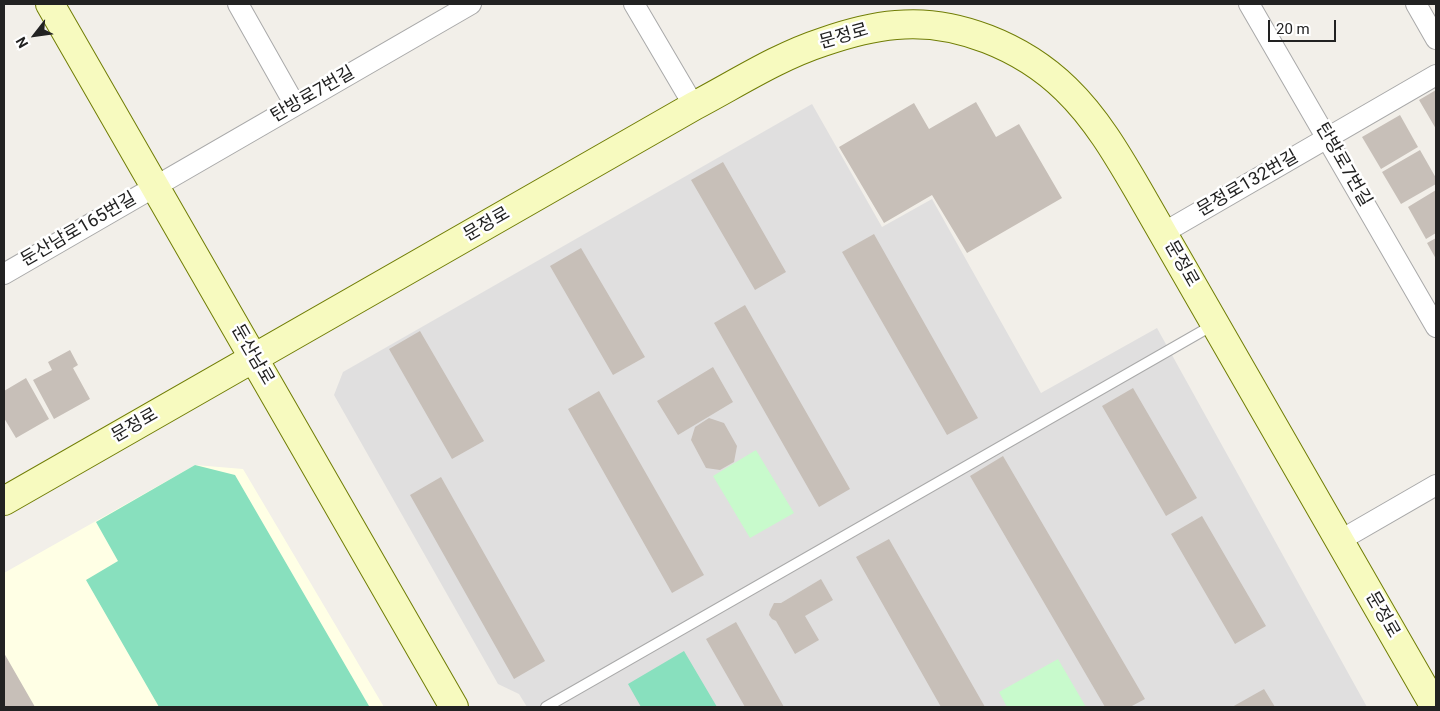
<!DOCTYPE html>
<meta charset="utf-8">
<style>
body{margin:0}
#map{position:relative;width:1440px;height:711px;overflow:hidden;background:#f2efe9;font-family:Roboto,sans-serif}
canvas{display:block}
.frame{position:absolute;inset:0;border:5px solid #222;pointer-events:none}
.north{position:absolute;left:10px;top:10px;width:50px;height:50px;-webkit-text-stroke:4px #fff;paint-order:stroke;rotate:240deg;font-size:14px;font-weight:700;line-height:20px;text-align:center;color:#222}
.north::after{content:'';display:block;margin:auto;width:18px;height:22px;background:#222;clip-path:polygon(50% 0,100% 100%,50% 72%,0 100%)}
.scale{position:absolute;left:1268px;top:20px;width:68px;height:22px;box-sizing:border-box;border:2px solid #222;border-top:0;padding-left:6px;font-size:15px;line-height:18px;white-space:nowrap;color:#222;-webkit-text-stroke:4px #fff;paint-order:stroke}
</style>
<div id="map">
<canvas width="1440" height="711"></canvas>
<div class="frame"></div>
<div class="north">N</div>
<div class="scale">20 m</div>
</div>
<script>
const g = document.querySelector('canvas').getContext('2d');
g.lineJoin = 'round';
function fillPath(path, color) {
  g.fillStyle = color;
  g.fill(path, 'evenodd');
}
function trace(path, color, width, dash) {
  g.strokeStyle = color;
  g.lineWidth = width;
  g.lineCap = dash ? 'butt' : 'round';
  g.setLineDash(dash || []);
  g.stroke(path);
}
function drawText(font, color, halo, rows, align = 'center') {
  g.font = font + ' Roboto,"Noto Sans KR",sans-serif';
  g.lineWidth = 5;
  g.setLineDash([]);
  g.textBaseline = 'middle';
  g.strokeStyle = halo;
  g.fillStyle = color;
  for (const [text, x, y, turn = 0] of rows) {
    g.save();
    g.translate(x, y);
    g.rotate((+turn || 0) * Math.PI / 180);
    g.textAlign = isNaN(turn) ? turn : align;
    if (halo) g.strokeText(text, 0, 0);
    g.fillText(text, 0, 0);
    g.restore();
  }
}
fillPath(new Path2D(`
 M 812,104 L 882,227 L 932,199 L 1041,393 L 1157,328 L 1367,707 L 527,707 L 519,694 L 498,684 L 334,395 L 343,372 Z`), '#e0dfdf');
fillPath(new Path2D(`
 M 195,465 L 243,469 L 384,707 L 4,707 L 4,573 Z`), '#ffffe5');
fillPath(new Path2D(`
 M 756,450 L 794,513 L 750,538 L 713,476 Z
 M 1058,659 L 1086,707 L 1007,707 L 999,692 Z`), '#c8facc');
fillPath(new Path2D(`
 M 195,465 L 235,475 L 369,706 L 366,707 L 159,707 L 86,580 L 118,561 L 96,522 Z
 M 684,651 L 717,707 L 641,707 L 628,684 Z`), '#88e0be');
fillPath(new Path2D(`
 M 1436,90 L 1436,129 L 1419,100 Z
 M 976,102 L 996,137 L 1019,124 L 1062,198 L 967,253 L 932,195 L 884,223 L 839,147 L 914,103 L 929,129 Z
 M 1400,115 L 1418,147 L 1381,169 L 1362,137 Z
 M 1420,150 L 1436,178 L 1436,184 L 1401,204 L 1382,172 Z
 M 723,162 L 786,272 L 755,290 L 691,180 Z
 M 1436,190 L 1436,233 L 1426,239 L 1408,207 Z
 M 874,234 L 978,418 L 947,435 L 842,252 Z
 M 1436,238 L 1436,259 L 1427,243 Z
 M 581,248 L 645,357 L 613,375 L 550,266 Z
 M 745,305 L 850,489 L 819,507 L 714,323 Z
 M 420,331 L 484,441 L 452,459 L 389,349 Z
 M 70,350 L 78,365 L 73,368 L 90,399 L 54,419 L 33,380 L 52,370 L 48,362 Z
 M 713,367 L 733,402 L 678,435 L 657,401 Z
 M 26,378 L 49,419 L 16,438 L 4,418 L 4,391 Z
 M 1133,388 L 1197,498 L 1166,516 L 1102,406 Z
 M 599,391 L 704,575 L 672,593 L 568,409 Z
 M 709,418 L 724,423 L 737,446 L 734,462 L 720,470 L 706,468 L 691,440 L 695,427 Z
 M 1003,456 L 1145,699 L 1130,707 L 1105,707 L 970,476 Z
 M 441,477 L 545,661 L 514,679 L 410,495 Z
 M 1202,516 L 1266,626 L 1235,644 L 1171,534 Z
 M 889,539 L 985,707 L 941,707 L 856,557 Z
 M 821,579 L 833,600 L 805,616 L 819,640 L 795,654 L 776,621 L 772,619 L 769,615 L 770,611 L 774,603 L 781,603 Z
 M 736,622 L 784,707 L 745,707 L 706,639 Z
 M 4,653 L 35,707 L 4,707 Z
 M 1264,689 L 1275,707 L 1232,707 Z`), '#c7bfb8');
const service = new Path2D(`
 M 546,707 L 1213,325`);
const minor = new Path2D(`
 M 238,4 L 295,105
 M 634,4 L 694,106
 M 1249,4 L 1436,327
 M 1416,4 L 1436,39
 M 1163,233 L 1436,75
 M 4,274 L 471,4
 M 1339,541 L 1436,485`);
const secondary = new Path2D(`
 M 50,4 L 454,707
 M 4,501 L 694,106 C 736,84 777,57 823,42 C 846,34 871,27 896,25 C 956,19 1023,47 1066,89 C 1096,118 1117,154 1138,190 L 1435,707`);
trace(service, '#a9a9a9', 12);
trace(minor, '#a9a9a9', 22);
trace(secondary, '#707d05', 30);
trace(service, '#fff', 10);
trace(minor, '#fff', 20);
trace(secondary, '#f7fabf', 28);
drawText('18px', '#222', '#fff', [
 ["문정로",844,37,-16],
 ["탄방로7번길",313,95,-30],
 ["탄방로7번길",1343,165,60],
 ["문정로132번길",1248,184,-30],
 ["문정로",487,225,-30],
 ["둔산남로165번길",79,230,-30],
 ["문정로",1181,264,60],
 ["둔산남로",252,355,60],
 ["문정로",135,426,-30],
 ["문정로",1382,615,60]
]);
</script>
